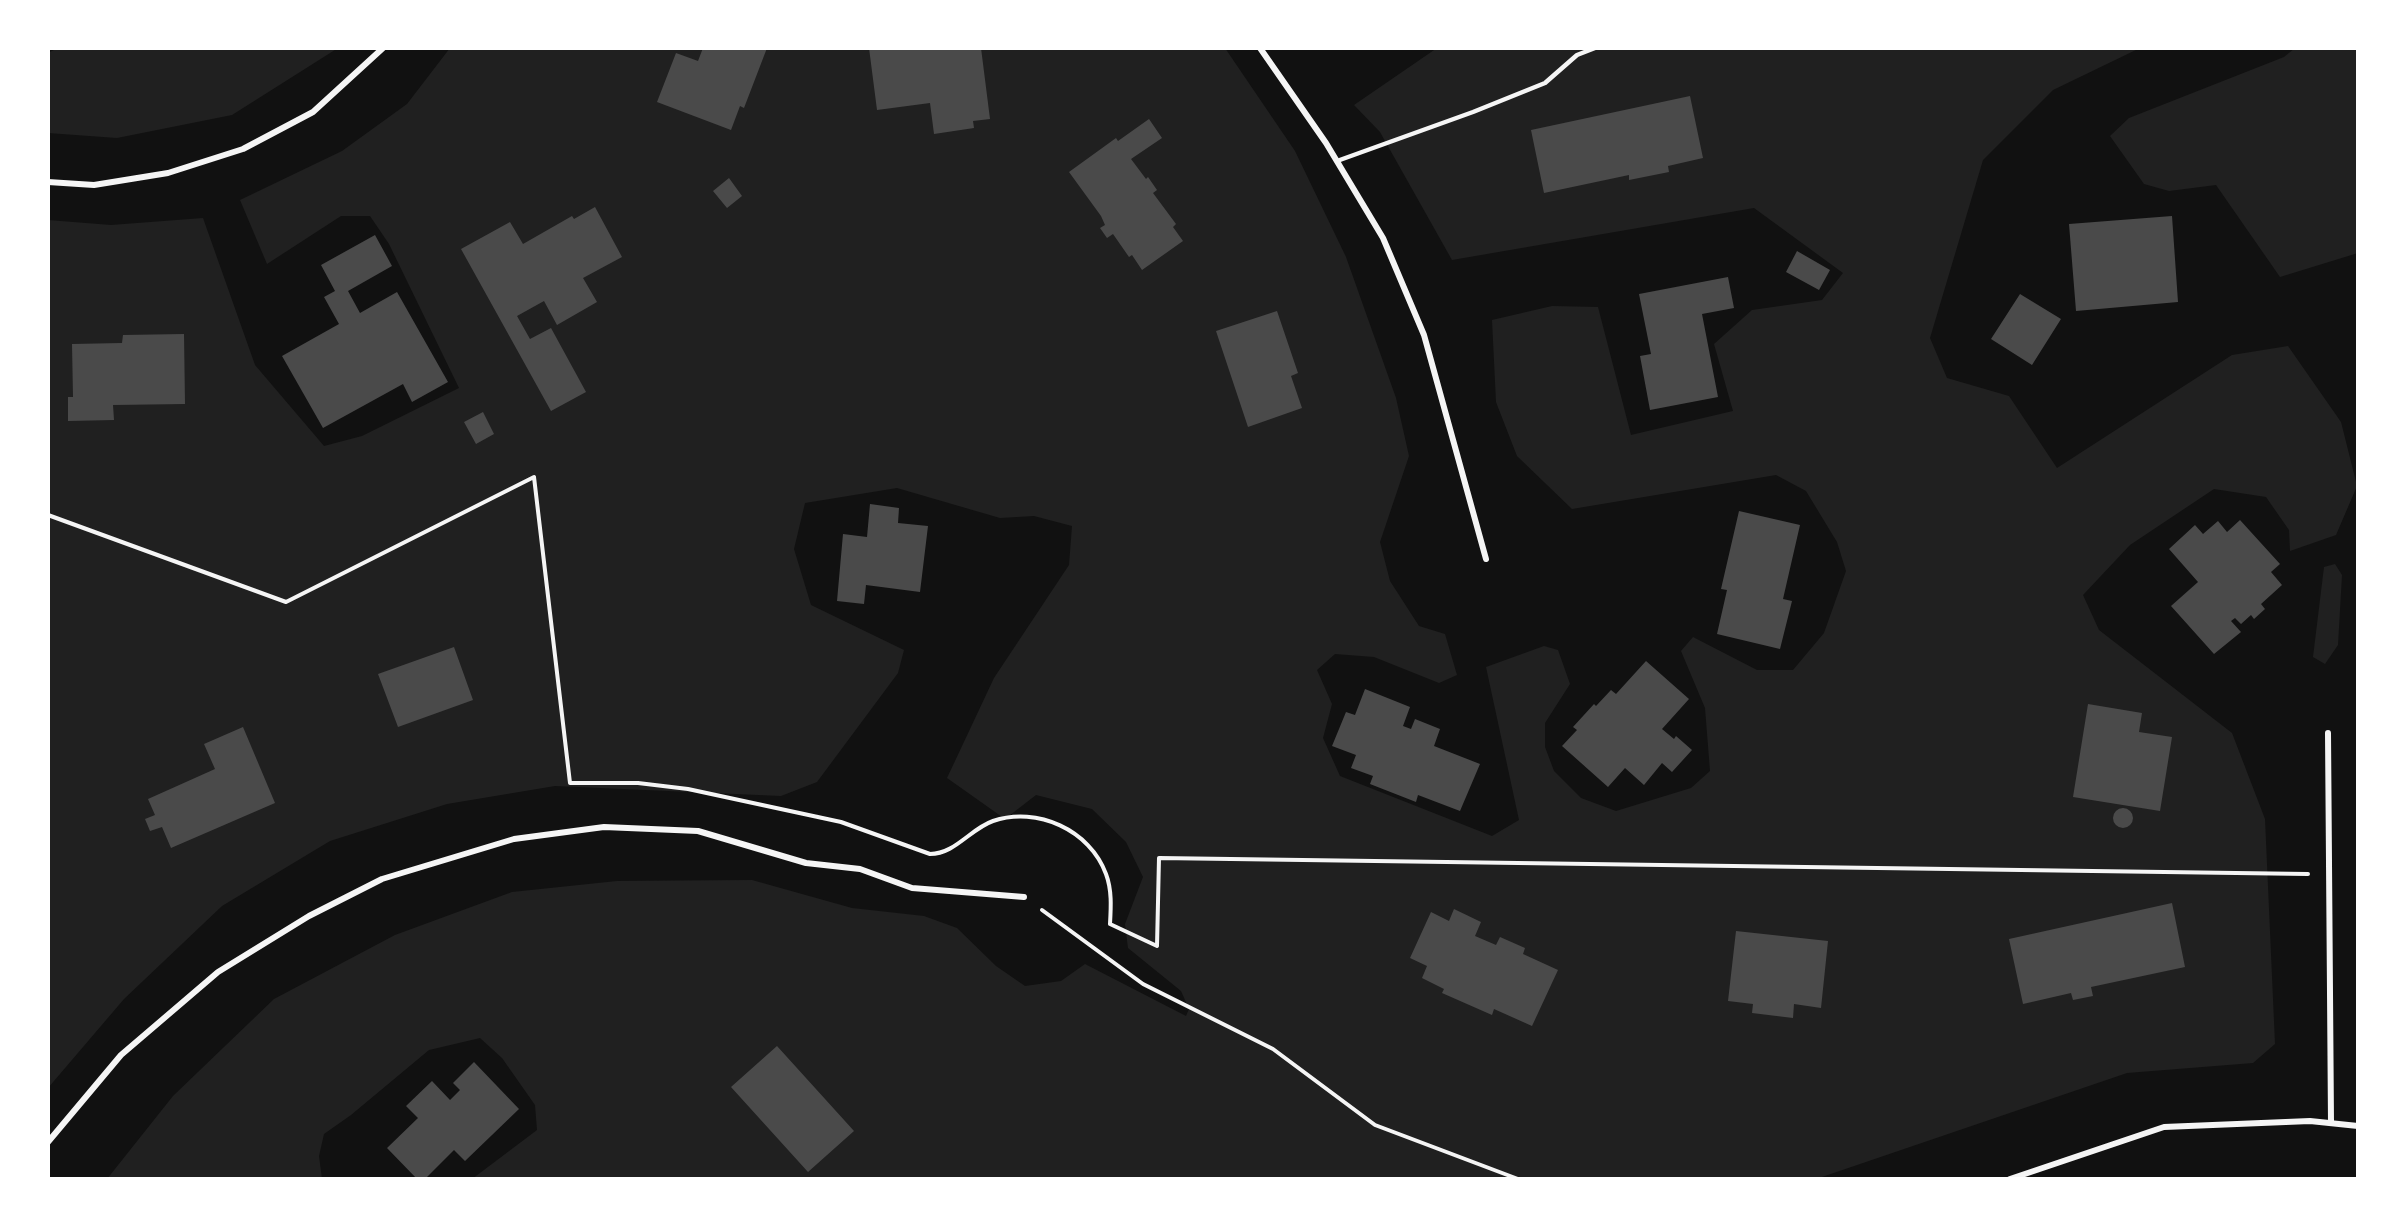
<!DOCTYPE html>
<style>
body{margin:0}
#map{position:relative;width:2406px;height:1227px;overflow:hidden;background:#111;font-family:"Fira Sans",sans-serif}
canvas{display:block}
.frame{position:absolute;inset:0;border:50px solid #fff;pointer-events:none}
</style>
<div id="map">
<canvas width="2406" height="1227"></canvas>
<div class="frame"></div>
</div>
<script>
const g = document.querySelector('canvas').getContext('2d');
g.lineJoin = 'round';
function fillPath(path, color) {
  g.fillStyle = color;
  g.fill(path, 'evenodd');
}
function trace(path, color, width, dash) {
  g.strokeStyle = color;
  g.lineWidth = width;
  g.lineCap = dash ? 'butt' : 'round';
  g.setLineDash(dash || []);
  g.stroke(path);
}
fillPath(new Path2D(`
 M 58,48 L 338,48 L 232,115 L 117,138 L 48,133 L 48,53 Z
 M 450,48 L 1225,48 L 1295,151 L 1346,257 L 1396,398 L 1409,456 L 1380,542 L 1390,581 L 1419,626 L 1445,634 L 1457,675 L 1439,683 L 1374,657 L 1335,654 L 1317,670 L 1332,704 L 1323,738 L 1340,776 L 1492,836 L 1519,820 L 1486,667 L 1544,646 L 1558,650 L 1570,684 L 1545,723 L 1545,747 L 1554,771 L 1581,798 L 1616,811 L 1691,788 L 1710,771 L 1705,708 L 1681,651 L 1693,637 L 1757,670 L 1793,670 L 1824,633 L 1846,571 L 1837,542 L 1806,491 L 1776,475 L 1572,509 L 1517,456 L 1496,402 L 1492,320 L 1552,306 L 1598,307 L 1631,435 L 1733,411 L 1714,344 L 1752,310 L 1822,300 L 1843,273 L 1754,208 L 1452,260 L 1380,132 L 1354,105 L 1437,48 L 2140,48 L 2053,90 L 1983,160 L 1930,338 L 1947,378 L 2009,396 L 2057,468 L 2232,355 L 2288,346 L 2341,422 L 2357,486 L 2336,535 L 2290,551 L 2289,530 L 2266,497 L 2214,489 L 2130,545 L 2083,595 L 2099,630 L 2232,733 L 2265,819 L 2275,1044 L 2253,1063 L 2127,1073 L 1816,1179 L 472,1179 L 537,1130 L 535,1105 L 502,1058 L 480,1038 L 429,1050 L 351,1115 L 324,1134 L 319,1156 L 322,1179 L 107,1179 L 173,1096 L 274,999 L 395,935 L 512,892 L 617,881 L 752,880 L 852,908 L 924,916 L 957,928 L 996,966 L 1025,986 L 1061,981 L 1085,964 L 1186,1016 L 1189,1009 L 1181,991 L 1128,948 L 1125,924 L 1143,877 L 1126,842 L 1092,809 L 1036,795 L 1005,819 L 947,778 L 994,678 L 1069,565 L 1072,526 L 1034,516 L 1000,518 L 897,488 L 805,503 L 794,549 L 811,605 L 904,650 L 898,673 L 817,782 L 781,796 L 555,786 L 447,804 L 330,841 L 222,906 L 124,999 L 48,1088 L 48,220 L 111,225 L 203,218 L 255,365 L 324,446 L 362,436 L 459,388 L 389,244 L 370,216 L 341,216 L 267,264 L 240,200 L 342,151 L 407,104 Z
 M 2295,48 L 2358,48 L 2358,253 L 2280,277 L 2216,185 L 2169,191 L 2144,184 L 2110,136 L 2129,118 L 2284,57 Z
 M 2335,564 L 2342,575 L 2338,645 L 2325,664 L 2313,657 L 2324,567 Z`), '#202020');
fillPath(new Path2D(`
 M 703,48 L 767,48 L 744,108 L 740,106 L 731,130 L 657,102 L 676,53 L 698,61 Z
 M 869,48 L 981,48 L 990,119 L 973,121 L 974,128 L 934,134 L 930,103 L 877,110 Z
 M 1690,96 L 1703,158 L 1668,166 L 1669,172 L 1629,180 L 1629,175 L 1544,193 L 1531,130 Z
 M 1149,119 L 1162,138 L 1131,159 L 1146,179 L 1148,177 L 1157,190 L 1153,193 L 1176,224 L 1173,227 L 1183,241 L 1142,270 L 1132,255 L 1129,257 L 1113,234 L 1107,238 L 1100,228 L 1105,225 L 1101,216 L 1069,172 L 1116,138 L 1118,141 Z
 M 729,178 L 742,196 L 727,208 L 713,191 Z
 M 595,207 L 622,257 L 583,278 L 597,302 L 557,325 L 544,301 L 517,316 L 530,339 L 551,328 L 586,392 L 551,411 L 461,249 L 510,222 L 523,244 L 572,216 L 574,219 Z
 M 2172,216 L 2178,302 L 2076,311 L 2069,224 Z
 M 375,235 L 392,266 L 348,291 L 360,313 L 397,292 L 448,382 L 412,402 L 403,384 L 323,428 L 282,356 L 339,324 L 324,297 L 335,291 L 321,265 Z
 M 1797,251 L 1830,270 L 1819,290 L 1786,272 Z
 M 1728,277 L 1734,308 L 1702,314 L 1718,397 L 1650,410 L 1640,356 L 1651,354 L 1639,294 Z
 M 2020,294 L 2061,319 L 2032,365 L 1991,339 Z
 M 1277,311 L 1298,373 L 1291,376 L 1302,408 L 1248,427 L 1216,331 Z
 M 184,334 L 185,404 L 113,405 L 114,420 L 68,421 L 68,397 L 73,397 L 72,344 L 122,343 L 123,335 Z
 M 483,412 L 494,434 L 476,444 L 464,422 Z
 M 870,504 L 899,508 L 898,523 L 928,526 L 920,592 L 866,585 L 864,604 L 837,601 L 843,534 L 867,537 Z
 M 1739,511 L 1800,525 L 1783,599 L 1792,601 L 1780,649 L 1717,634 L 1727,590 L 1721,589 Z
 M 2240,520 L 2280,564 L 2271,572 L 2282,585 L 2261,604 L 2265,609 L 2254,619 L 2251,615 L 2241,624 L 2235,618 L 2231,621 L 2241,632 L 2214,654 L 2171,606 L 2198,582 L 2169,549 L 2195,525 L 2203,534 L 2218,521 L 2227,532 Z
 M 454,647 L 473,700 L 398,727 L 378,674 Z
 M 1646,661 L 1689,699 L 1662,729 L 1674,739 L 1676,736 L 1692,750 L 1672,772 L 1662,763 L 1644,785 L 1625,768 L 1608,787 L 1562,746 L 1577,730 L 1573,727 L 1594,704 L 1596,706 L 1611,690 L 1616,694 Z
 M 1365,689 L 1410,707 L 1403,726 L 1411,729 L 1415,719 L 1440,729 L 1434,746 L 1480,764 L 1460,811 L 1418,795 L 1416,802 L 1370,784 L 1373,776 L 1351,768 L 1356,755 L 1332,746 L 1346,712 L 1355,715 Z
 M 2088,704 L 2142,713 L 2139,732 L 2172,737 L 2160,811 L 2073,797 Z
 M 243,727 L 275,803 L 171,848 L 162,827 L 150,831 L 145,819 L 155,815 L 148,799 L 215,769 L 204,744 Z
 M2113 818a10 10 0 1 1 20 0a10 10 0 1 1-20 0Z
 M 2172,903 L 2185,967 L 2091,987 L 2093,996 L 2073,1000 L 2071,993 L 2023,1004 L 2009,939 Z
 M 1454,909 L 1481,922 L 1475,936 L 1496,945 L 1500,937 L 1525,948 L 1523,954 L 1558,970 L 1532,1026 L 1494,1009 L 1492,1015 L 1442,993 L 1444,989 L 1422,978 L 1427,966 L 1410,958 L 1431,912 L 1449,921 Z
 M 1736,931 L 1828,941 L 1821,1008 L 1794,1004 L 1793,1018 L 1752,1013 L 1753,1004 L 1728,1001 Z
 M 777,1046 L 854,1131 L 808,1172 L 731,1087 Z
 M 474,1062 L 519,1109 L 465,1161 L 454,1150 L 425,1179 L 417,1179 L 387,1148 L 418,1118 L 406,1106 L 432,1081 L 450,1100 L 460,1090 L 453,1083 Z`), '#4a4a4a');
trace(new Path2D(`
 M 48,515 L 286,602 L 534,477 L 570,783 L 638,783 L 688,789 L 841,822 L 930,854 C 955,854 970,829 993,821 C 1037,806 1090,830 1106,874 C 1112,890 1111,907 1110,924 L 1157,946 L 1159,858 L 2308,874
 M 1042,910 L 1143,984 L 1273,1049 L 1375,1125 L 1518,1179`), '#f5f5f5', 4);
trace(new Path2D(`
 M 1337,161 L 1473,112 L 1545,83 L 1577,55 L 1595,48`), '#f5f5f5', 4.5);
trace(new Path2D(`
 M 1260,48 L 1326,143 L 1383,238 L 1424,335 L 1486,559
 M 48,182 L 94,185 L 168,173 L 243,149 L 313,112 L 383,48
 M 2328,733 L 2331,1123
 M 48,1142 L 121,1055 L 218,972 L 309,916 L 382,879 L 514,839 L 604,827 L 698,831 L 806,863 L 860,869 L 912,888 L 1024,897
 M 2010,1179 L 2164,1127 L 2310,1121 L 2358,1126`), '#f5f5f5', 6);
</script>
